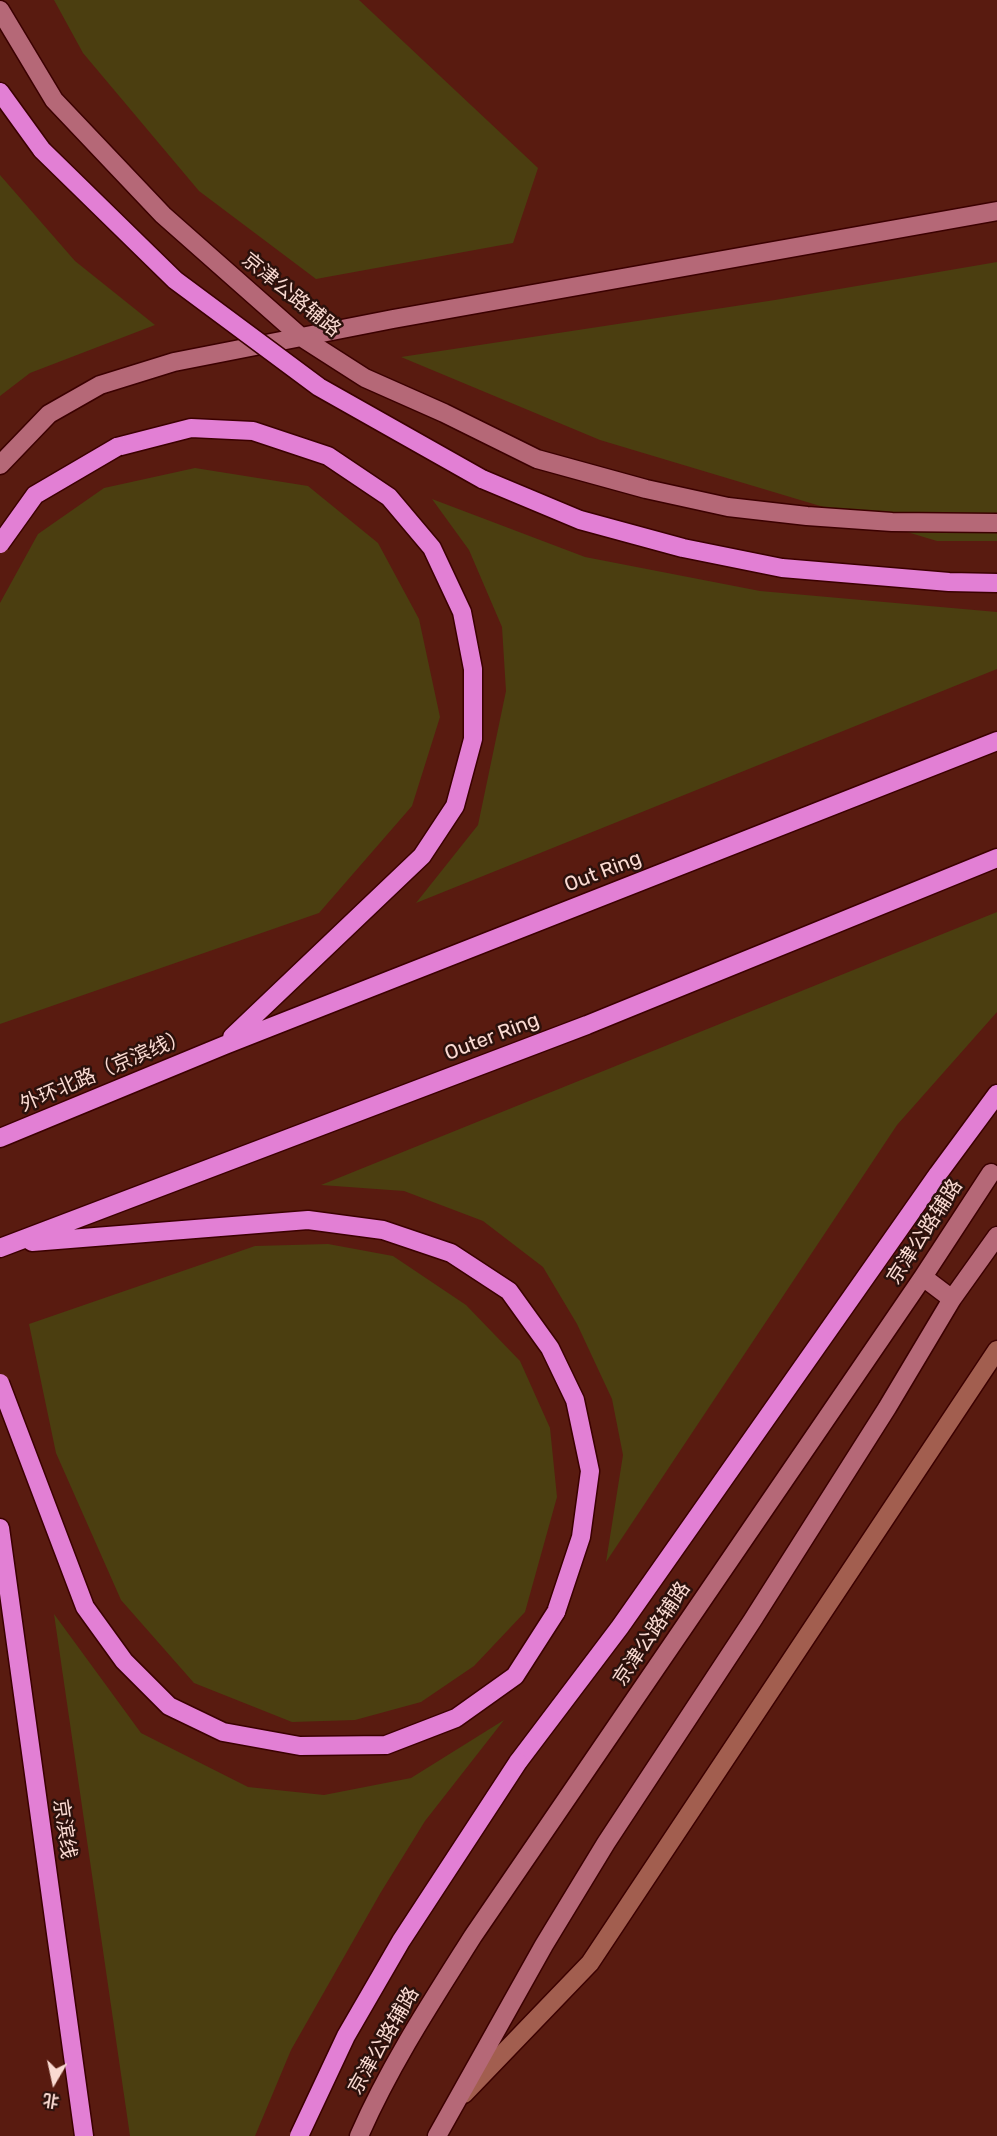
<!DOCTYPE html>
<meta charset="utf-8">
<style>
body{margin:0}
#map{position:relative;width:997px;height:2136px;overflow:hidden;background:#591b10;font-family:Rubik,"Noto Sans SC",sans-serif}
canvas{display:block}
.north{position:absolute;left:24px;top:2052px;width:60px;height:60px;-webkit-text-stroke:4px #2c110c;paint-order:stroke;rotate:189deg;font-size:16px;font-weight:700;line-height:24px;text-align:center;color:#fadad2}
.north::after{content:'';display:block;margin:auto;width:21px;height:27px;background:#fadad2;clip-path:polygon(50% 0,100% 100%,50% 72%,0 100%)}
</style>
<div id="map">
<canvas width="997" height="2136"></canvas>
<div class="north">北</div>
</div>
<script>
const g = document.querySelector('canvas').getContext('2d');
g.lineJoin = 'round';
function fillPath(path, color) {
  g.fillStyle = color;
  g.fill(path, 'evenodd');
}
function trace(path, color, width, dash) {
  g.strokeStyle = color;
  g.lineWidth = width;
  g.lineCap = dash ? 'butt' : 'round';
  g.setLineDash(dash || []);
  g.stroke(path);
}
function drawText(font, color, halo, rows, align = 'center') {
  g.font = font + ' Rubik,"Noto Sans SC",sans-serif';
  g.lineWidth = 5;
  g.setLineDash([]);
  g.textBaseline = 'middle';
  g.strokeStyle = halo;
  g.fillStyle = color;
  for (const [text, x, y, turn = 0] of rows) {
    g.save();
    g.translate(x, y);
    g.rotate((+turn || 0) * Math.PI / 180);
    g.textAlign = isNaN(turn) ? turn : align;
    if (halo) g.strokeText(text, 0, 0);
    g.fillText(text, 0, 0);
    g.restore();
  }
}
fillPath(new Path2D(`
 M 54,0 L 359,0 L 538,168 L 513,243 L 316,279 L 199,191 L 83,53 Z
 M 0,175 L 75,261 L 155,325 L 30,373 L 0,396 Z
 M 997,262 L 997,541 L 937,541 L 600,440 L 401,357 L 775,300 Z
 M 195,468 L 308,486 L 378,543 L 419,619 L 440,717 L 412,806 L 319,913 L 0,1024 L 0,603 L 38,534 L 104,488 Z
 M 432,499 L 585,557 L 760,591 L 997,612 L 997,669 L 416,903 L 478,825 L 506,691 L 502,627 L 469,550 Z
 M 997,912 L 997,1012 L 897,1125 L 606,1562 L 623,1455 L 612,1399 L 577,1324 L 543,1267 L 483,1221 L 404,1191 L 321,1185 Z
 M 328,1244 L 393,1256 L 466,1305 L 520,1361 L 550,1428 L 557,1497 L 525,1612 L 474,1666 L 421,1702 L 355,1720 L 292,1722 L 194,1683 L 121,1600 L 56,1453 L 29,1324 L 255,1246 Z
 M 54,1614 L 141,1733 L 248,1787 L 324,1795 L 411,1778 L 504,1720 L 425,1821 L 381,1892 L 291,2050 L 255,2136 L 130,2136 Z`), '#4b3e10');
const street = new Path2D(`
 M 464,2094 L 590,1963 L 997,1350`);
const secondary = new Path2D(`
 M 0,10 L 54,100 L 163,215 L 301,337 L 365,378 L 444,413 L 537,459 L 646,489 L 728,507 L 807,516 L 892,522 L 997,523
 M 0,465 L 49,414 L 100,385 L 174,362 L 393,319 L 997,211
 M 923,1277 L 952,1299
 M 359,2136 C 390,2065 432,2001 473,1936 L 923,1277 L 991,1173
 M 437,2136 L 544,1945 L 606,1843 L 752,1621 L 887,1408 L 952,1299 L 997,1236`);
const highway = new Path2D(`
 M 0,92 L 42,150
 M 117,447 L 191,428 L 253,431 L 328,456 L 389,497 L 432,548 L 462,612 L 473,669 L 473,739 L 455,806 L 422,856 L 232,1037
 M 482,479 L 580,520 L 683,548 L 782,568 L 949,582 L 997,583
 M 0,1138 L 225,1045 L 997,741
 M 32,1242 L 308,1220 L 383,1230 L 451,1253 L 509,1291 L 550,1348 L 575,1400 L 590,1471 L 581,1537 L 556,1612
 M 0,1248 L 587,1025 L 997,858
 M 0,1528 L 84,2136
 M 518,1762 L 620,1627 L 938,1174 L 997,1094`);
trace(street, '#3b0000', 21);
trace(secondary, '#3b0000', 21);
trace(highway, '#3b0000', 21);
trace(street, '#a25e4f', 18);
trace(secondary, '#b56877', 18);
trace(highway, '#e27fd4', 18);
const highwayBridge = new Path2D(`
 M 42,150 L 175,280 L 319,387 L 482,479
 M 0,544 L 35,495 L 117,447
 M 0,1383 L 85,1607 L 124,1661 L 169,1706 L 223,1732 L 300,1746 L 386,1745 L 456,1718 L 515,1676 L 556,1612
 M 299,2136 L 346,2036 L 401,1941 L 518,1762`);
trace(highwayBridge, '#3b0000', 21, []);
trace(highwayBridge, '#e27fd4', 18);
drawText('20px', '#fadad2', '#2c110c', [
 ["京津公路辅路",291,295,39],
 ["Out Ring",603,872,-21],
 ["Outer Ring",492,1037,-21],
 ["外环北路（京滨线）",104,1071,-23],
 ["京津公路辅路",925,1232,-57],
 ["京津公路辅路",652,1634,-56],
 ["京滨线",64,1829,82],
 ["京津公路辅路",384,2041,-60]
]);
</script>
